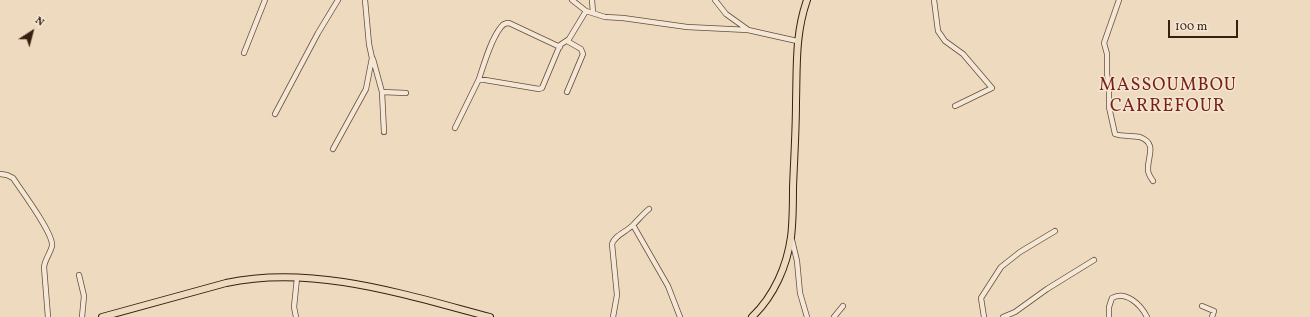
<!DOCTYPE html>
<style>
body{margin:0}
#map{position:relative;width:1310px;height:317px;overflow:hidden;background:#eedabe;font-family:Vollkorn,serif}
canvas{display:block}
.north{position:absolute;left:12px;top:12px;width:40px;height:40px;-webkit-text-stroke:3px #f4e7d5;paint-order:stroke;rotate:36deg;font-size:11px;font-weight:700;line-height:16px;text-align:center;color:#381f11}
.north::after{content:'';display:block;margin:auto;width:14px;height:18px;background:#381f11;clip-path:polygon(50% 0,100% 100%,50% 72%,0 100%)}
.scale{position:absolute;left:1168px;top:20px;width:70px;height:18px;box-sizing:border-box;border:2px solid #381f11;border-top:0;padding-left:5px;font-size:12px;line-height:14px;white-space:nowrap;color:#381f11;-webkit-text-stroke:3px #f4e7d5;paint-order:stroke}
</style>
<div id="map">
<canvas width="1310" height="317"></canvas>
<div class="north">N</div>
<div class="scale">100 m</div>
</div>
<script>
const g = document.querySelector('canvas').getContext('2d');
g.lineJoin = 'round';
function trace(path, color, width, dash) {
  g.strokeStyle = color;
  g.lineWidth = width;
  g.lineCap = dash ? 'butt' : 'round';
  g.setLineDash(dash || []);
  g.stroke(path);
}
function drawText(font, color, halo, rows, align = 'center') {
  g.font = font + ' Vollkorn,serif';
  g.lineWidth = 3;
  g.setLineDash([]);
  g.textBaseline = 'middle';
  g.strokeStyle = halo;
  g.fillStyle = color;
  for (const [text, x, y, turn = 0] of rows) {
    g.save();
    g.translate(x, y);
    g.rotate((+turn || 0) * Math.PI / 180);
    g.textAlign = isNaN(turn) ? turn : align;
    if (halo) g.strokeText(text, 0, 0);
    g.fillText(text, 0, 0);
    g.restore();
  }
}
const minor = new Path2D(`
 M 572,0 L 586,11 L 605,17 L 623,18 L 687,27 L 748,30 L 797,41
 M 592,0 L 593,13
 M 715,0 L 726,14 L 747,29
 M 934,0 L 938,31 L 945,41 L 963,54 L 992,88 L 955,106
 M 1119,0 L 1104,43 L 1107,54 L 1107,74 L 1109,86 L 1109,107 L 1115,134 C 1123,137 1132,135 1140,137 C 1158,144 1147,157 1148,170 C 1148,174 1151,178 1153,181
 M 244,53 L 265,0
 M 373,59 L 382,92 L 384,132
 M 479,79 C 484,64 491,39 501,27 C 503,24 506,23 509,23 L 560,47
 M 382,92 L 406,93
 M 567,92 L 583,54 L 581,49 L 567,41
 M 275,114 L 318,33 L 338,0
 M 455,128 L 479,79 L 539,89 L 542,88 L 560,45 L 569,39 L 586,11
 M 333,149 L 366,89 L 372,58 L 369,44 L 365,0
 M 0,174 L 7,175 L 13,178 C 21,190 54,234 52,246 C 50,254 45,259 44,267 L 48,317
 M 633,225 L 668,286 L 680,317
 M 792,240 L 797,261 L 800,293 L 807,317
 M 79,275 L 84,296 L 82,317
 M 1202,306 L 1214,311 L 1212,317
 M 296,317 L 294,307 L 297,278
 M 613,317 L 617,295 L 612,244 C 615,235 626,232 633,225 C 639,219 643,214 649,209
 M 834,317 L 843,306
 M 984,317 L 981,298 L 1001,267 L 1020,252 L 1055,231
 M 1003,317 L 1015,312 L 1047,289 L 1094,260
 M 1109,317 L 1109,307 L 1112,298 C 1126,290 1141,305 1147,317`);
const major = new Path2D(`
 M 102,317 L 226,283 C 313,264 406,295 490,317
 M 752,317 C 774,296 787,266 791,237 C 793,221 793,204 793,188 C 794,159 796,131 796,102 C 797,67 795,34 807,0`);
trace(minor, '#664e3c', 6);
trace(major, '#381f11', 8);
trace(minor, '#f4e7d5', 4.5);
trace(major, '#eedabe', 6);
g.letterSpacing = '1px';
drawText('18px', '#7a1f14', '#f4e7d5', [
 ["MASSOUMBOU",1168,87],
 ["CARREFOUR",1168,108]
]);
g.letterSpacing = '0px';
</script>
